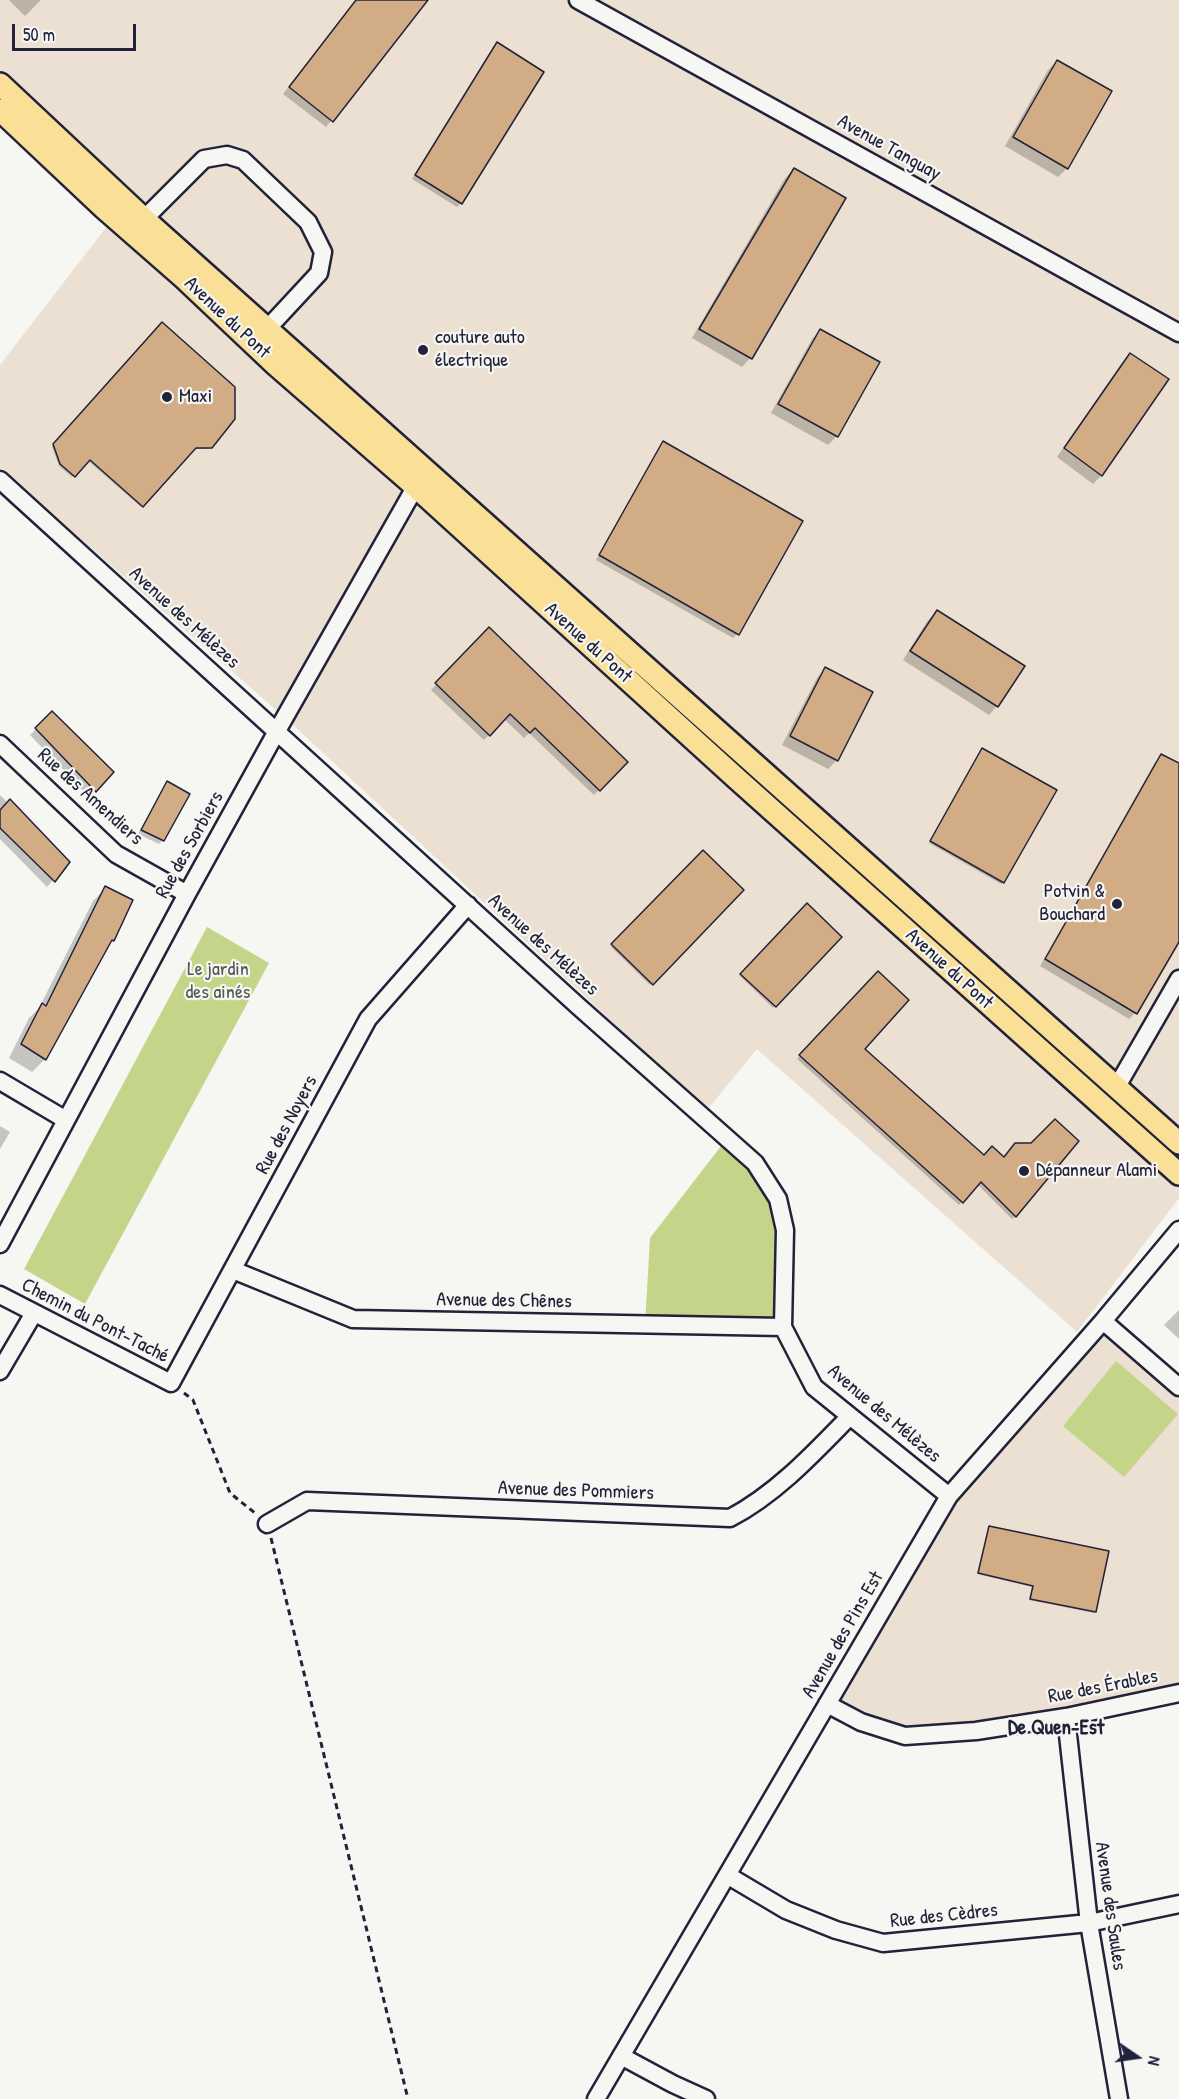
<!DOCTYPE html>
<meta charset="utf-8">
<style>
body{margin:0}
#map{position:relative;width:1179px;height:2099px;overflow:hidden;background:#f6f6f2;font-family:"Patrick Hand",sans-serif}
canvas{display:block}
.north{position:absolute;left:1107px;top:2027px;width:60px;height:60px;-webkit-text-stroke:4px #f6f6f2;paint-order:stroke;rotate:103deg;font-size:16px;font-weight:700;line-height:24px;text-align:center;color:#22223b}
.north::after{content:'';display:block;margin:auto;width:21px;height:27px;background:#22223b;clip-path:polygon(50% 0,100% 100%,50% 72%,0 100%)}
.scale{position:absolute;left:12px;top:24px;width:124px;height:27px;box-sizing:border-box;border:3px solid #22223b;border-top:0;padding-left:8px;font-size:18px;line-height:21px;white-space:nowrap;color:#22223b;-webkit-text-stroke:4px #f6f6f2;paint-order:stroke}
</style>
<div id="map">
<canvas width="1179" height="2099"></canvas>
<div class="north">N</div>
<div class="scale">50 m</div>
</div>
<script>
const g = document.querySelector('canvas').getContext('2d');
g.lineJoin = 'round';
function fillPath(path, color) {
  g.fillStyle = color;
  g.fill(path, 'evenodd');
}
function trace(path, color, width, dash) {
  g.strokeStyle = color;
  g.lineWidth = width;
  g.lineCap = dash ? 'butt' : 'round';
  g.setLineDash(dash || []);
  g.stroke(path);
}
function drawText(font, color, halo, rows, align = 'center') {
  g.font = font + ' "Patrick Hand",sans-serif';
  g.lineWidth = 4.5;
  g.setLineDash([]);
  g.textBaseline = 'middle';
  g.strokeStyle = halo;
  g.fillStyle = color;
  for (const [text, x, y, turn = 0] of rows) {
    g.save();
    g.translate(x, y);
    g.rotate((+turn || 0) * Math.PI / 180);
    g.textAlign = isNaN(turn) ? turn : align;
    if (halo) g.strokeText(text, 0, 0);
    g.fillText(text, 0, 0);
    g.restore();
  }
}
fillPath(new Path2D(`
 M 0,0 L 1179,0 L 1179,1198 L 1077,1332 L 757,1049 L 707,1110 L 292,724 L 0,468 L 0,365 L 118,212 L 417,466 L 0,70 Z
 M 1103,1321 L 1179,1387 L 1179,1693 L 905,1736 L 829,1701 L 949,1496 Z`), '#ebe0d1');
fillPath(new Path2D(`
 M 207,927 L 269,963 L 85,1304 L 24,1269 Z
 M 725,1141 L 778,1199 L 781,1324 L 645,1325 L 650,1238 Z
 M 1116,1361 L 1178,1414 L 1124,1477 L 1063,1426 Z`), '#c4d58a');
fillPath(new Path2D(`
 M 9,0 L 41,0 L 25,16 Z
 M 357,0 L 426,0 L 326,127 L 283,94 Z
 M 497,44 L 461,203 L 457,207 L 412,179 Z
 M 1057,61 L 1067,168 L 1058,177 L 1005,146 L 1048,70 Z
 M 794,169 L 844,199 L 750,358 L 742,367 L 692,338 L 785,178 Z
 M 162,324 L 234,418 L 209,449 L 193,449 L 141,507 L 87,460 L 72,477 L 59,466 L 52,447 Z
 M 820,330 L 837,436 L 828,445 L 771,413 L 812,339 Z
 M 1130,355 L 1167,380 L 1101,476 L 1093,484 L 1057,457 L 1121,364 Z
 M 660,447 L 737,634 L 733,638 L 596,560 Z
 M 937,612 L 997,706 L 989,715 L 903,660 L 928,620 Z
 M 489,629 L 626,762 L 594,795 L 529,733 L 524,738 L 504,719 L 484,740 L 431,690 Z
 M 825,669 L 837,760 L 828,769 L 782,745 L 817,678 Z
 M 52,713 L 112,773 L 89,797 L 30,735 Z
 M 981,752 L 1003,882 L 1001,884 L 929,843 Z
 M 1162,756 L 1179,765 L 1179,937 L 1135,1013 L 1129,1019 L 1040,966 L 1155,762 Z
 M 167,783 L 163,840 L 159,844 L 138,834 Z
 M 0,795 L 68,863 L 47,887 L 0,839 Z
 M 703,852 L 742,890 L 650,985 L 611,947 Z
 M 106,888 L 131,901 L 112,940 L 107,946 L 45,1059 L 32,1072 L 9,1058 L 29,1018 L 39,1008 L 93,901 Z
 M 807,906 L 840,937 L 773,1008 L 740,976 Z
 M 878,973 L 863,1049 L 984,1157 L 1015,1216 L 1012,1219 L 977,1184 L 959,1205 L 797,1059 Z
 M 0,1126 L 10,1132 L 0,1149 Z
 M 1179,1310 L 1179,1339 L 1164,1325 Z
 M 989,1528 L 1095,1611 L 1094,1613 L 1029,1600 L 1032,1587 L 977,1574 Z`), '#0003');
const building = new Path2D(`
 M 356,0 L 428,0 L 333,122 L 289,87 Z
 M 497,42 L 544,72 L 462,204 L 415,175 Z
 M 1057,60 L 1112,91 L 1068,169 L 1013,137 Z
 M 794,168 L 846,198 L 752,359 L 699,329 Z
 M 162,322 L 235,387 L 235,419 L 212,448 L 196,448 L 143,507 L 90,460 L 75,477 L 60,464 L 53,444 Z
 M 820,329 L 880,362 L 838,437 L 778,404 Z
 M 1130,353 L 1169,379 L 1102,476 L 1064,448 Z
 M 663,441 L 803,521 L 739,635 L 599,555 Z
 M 937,610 L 1025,666 L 998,707 L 910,651 Z
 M 489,627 L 628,762 L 600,791 L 535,728 L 530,733 L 510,714 L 490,736 L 435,683 Z
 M 825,667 L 873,692 L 838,761 L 790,736 Z
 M 52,711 L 114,772 L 96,792 L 35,728 Z
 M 982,748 L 1057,790 L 1004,883 L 930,841 Z
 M 1161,754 L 1179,763 L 1179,942 L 1137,1014 L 1045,959 Z
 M 167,781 L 190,794 L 164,841 L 141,830 Z
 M 10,799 L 70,862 L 55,882 L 0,828 L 0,810 Z
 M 703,850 L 744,890 L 653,985 L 611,944 Z
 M 105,886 L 133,900 L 114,941 L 112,940 L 46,1060 L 21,1044 L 42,1003 L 46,1006 Z
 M 807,903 L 842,937 L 776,1007 L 740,974 Z
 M 878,971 L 909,1000 L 865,1049 L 984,1155 L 992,1146 L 1004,1157 L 1015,1143 L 1031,1143 L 1055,1119 L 1079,1141 L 1016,1217 L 981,1182 L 963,1203 L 799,1055 Z
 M 989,1526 L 1109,1551 L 1096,1612 L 1030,1599 L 1033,1586 L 978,1573 Z`);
fillPath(building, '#d2ac84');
trace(building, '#22223b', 1.5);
const minor = new Path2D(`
 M 578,0 L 1179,333
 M 144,219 L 204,159 L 227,155 L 243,160 L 308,222 L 323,252 L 319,273 L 267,329
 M 0,480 L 578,1006 L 755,1163 L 778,1199 L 785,1230 L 783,1327 L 814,1387 L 949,1496
 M 0,744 L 116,854 L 187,894
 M 0,1081 L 66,1120
 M 1116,1088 L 1179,979
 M 0,1244 L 187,894 L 277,731 L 421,477
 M 233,1270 L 353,1319 L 783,1327
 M 0,1295 L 171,1383 L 368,1019 L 468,905
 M 1103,1321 L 1179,1387
 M 0,1371 L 34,1313
 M 267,1524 L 307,1501 L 730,1518 C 776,1494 814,1453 850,1416
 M 827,1704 L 861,1722 L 905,1736 L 976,1731 L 1066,1717 L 1179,1693
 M 1066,1717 L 1089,1923 L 1119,2099
 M 727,1875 L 786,1910 L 836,1930 L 883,1943 L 1089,1923 L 1179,1904
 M 621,2056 L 673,2084 L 706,2099
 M 596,2099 L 949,1496 L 1103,1321 L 1179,1230`);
const major = new Path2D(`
 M 0,84 L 144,219 L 1179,1143
 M 0,110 L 104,208 L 184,278 L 276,365 L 415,486 L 736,778 L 1179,1174`);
trace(minor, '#22223b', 21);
trace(major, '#22223b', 26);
trace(new Path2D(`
 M 184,1393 L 193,1400 L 230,1493 L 255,1513
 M 271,1538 L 408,2099`), '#22223b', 3, [6, 4.5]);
trace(minor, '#f6f6f2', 16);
trace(major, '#fadf96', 21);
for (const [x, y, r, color] of [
 [423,350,6,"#22223b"],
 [167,397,6,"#22223b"],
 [1117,904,6,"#22223b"],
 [1024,1171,6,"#22223b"]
]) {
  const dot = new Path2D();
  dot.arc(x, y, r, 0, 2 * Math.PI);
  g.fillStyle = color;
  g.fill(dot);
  trace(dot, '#f6f6f2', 2);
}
drawText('20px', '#22223b', '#f6f6f2', [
 ["Avenue Tanguay",889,148,29],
 ["Avenue du Pont",227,318,43],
 ["Avenue des Mélèzes",184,618,42],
 ["Avenue du Pont",588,643,42],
 ["Rue des Amendiers",90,797,42],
 ["Rue des Sorbiers",190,845,-61],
 ["Avenue des Mélèzes",543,945,42],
 ["Avenue du Pont",949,969,42],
 ["Rue des Noyers",287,1125,-62],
 ["Avenue des Chênes",504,1301,1],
 ["Chemin du Pont-Taché",95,1321,27],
 ["Avenue des Mélèzes",884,1414,40],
 ["Avenue des Pommiers",576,1491,2],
 ["Avenue des Pins Est",843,1635,-60],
 ["Rue des Érables",1103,1687,-11],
 ["Avenue des Saules",1110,1906,82],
 ["Rue des Cèdres",944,1916,-6]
]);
drawText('20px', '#22223b', '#f6f6f2', [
 ["couture auto",435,338],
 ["électrique",435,361],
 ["Maxi",179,397],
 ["Potvin &",1105,892,"right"],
 ["Bouchard",1105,915,"right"],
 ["Dépanneur Alami",1036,1171]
], 'left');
drawText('20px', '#535853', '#f6f6f2', [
 ["Le jardin",218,970],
 ["des ainés",218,993]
]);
drawText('bold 21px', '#22223b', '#f6f6f2', [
 ["De Quen-Est",1056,1728]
]);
</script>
